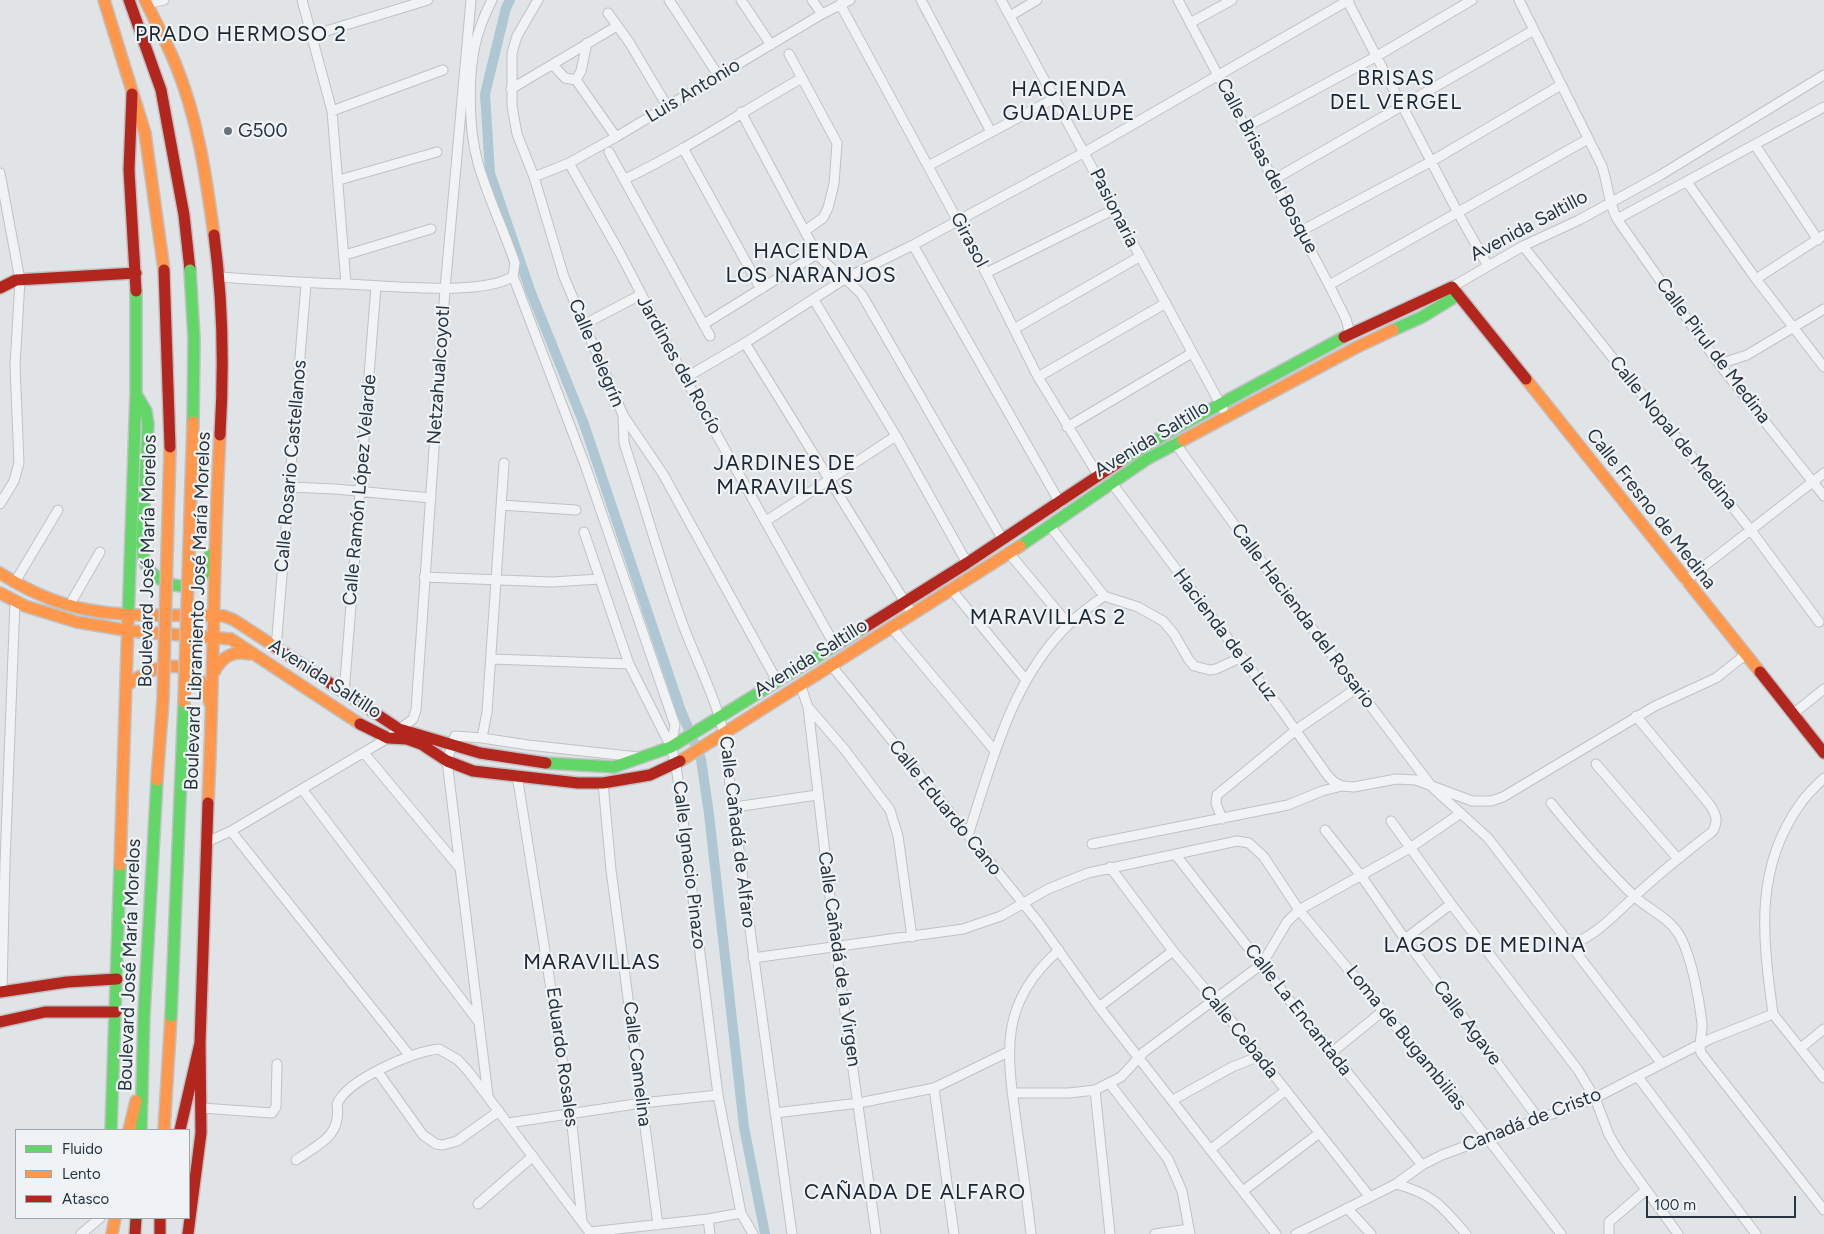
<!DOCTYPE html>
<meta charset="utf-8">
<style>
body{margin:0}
#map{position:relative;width:1824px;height:1234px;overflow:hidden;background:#e1e4e7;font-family:Figtree,sans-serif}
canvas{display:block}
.legend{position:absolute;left:15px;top:1129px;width:175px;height:90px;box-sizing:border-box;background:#eff3f6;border:1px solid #9fa7ae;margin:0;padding:6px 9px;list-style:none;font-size:15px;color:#273541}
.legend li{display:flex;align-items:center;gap:10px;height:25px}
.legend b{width:25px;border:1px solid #9fa7ae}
.scale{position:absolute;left:1646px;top:1196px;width:150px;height:22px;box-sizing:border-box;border:2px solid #273541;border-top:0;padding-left:6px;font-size:15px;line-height:18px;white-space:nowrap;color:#273541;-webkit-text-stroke:4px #eff3f6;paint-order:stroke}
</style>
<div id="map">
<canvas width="1824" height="1234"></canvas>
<ul class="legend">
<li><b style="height:6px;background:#63d668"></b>Fluido</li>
<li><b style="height:6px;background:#ff974d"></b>Lento</li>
<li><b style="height:6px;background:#b3261e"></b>Atasco</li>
</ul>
<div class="scale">100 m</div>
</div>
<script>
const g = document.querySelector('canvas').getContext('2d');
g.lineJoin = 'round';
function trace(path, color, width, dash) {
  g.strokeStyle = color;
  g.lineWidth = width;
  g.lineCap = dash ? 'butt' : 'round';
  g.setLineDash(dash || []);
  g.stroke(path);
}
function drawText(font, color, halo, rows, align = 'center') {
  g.font = font + ' Figtree,sans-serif';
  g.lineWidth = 4.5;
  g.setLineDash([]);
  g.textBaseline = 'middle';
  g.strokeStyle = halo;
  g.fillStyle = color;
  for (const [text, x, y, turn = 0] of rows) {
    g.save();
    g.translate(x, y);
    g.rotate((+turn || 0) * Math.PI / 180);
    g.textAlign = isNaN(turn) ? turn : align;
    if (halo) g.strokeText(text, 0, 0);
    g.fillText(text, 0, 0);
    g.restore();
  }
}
trace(new Path2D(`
 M 510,0 L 506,8 L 485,94 L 490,173 L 530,290 L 584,424 L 681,711 L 701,759 L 709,814 L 744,1127 L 765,1234`), '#aec7d3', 10);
const street = new Path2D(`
 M 302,0 L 332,111 L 346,284
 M 538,0 L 517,36 L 512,53 L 512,106 L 517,134 L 534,177 L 564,277 L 623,415 L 663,474 L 777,681
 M 669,0 L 718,75
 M 741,0 L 771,45
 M 812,0 L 822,14
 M 921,0 L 991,132
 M 1001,0 L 1223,409
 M 1178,0 L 1329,285 L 1346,319 L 1350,334
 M 1347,0 L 1457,211 L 1488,266
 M 1519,0 L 1602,166 C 1608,184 1608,202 1617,219 L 1719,364 L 1824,496
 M 147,4 L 164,0
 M 840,4 L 986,273 L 1038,377 L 1098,475
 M 608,13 L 629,42 L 667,106
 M 1010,16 L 1037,0
 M 1190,23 L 1232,0
 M 313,35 L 428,0
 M 789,54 L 837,143 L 834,184 L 828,208 L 823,218 L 806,230
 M 553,65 L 565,78 L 576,80
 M 576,80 L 616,137
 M 576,80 L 581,71 L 587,43
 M 511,89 L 617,26
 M 332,111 L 443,70
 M 741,112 L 817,254 C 831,271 848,278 862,295 L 1003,540
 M 1246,127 L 1377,56 L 1472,0
 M 1755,145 L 1818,240
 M 683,148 L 761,289
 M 609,152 L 710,336
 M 569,163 L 621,255 L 685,378 L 834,644
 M 928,166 L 1055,98
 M 0,173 L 20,280 L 15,366 L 19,463 L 14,481 L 0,504
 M 534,177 L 569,163 L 616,137 L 822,14 L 850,0
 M 625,179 C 686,150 743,111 802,78
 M 339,180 L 437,152
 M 1273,180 L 1534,30
 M 1687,182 L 1756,279 L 1824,367
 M 1617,219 L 1824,107
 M 1301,231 L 1432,161 L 1561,85
 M 913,245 L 1060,503
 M 1523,246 L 1750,529 L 1819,622
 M 345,255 L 431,229
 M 986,273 L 1115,209
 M 513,276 L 585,465 L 675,725 L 671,747
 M 220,277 C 262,280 304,283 346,284 C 383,285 484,297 513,276 L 515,263 C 504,230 488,198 478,163 C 468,128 467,66 479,31 C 482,21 487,10 492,0
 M 1756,279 L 1824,235
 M 1329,285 L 1588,139
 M 1452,287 L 1523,246 L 1579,220 L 1659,176 L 1824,75
 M 814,300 L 896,436 L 967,563
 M 704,324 L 817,254
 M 583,325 L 640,295
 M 1014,329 L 1139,257
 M 745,343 L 913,615
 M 1719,364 L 1747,355 L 1824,309
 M 1038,377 L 1166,303
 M 685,378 L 745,343 L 846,278 L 913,245 L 1085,152 L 1349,0
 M 623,415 L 624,443 C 643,500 659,558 679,614 C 698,669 729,717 729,777 L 792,1234
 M 1067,427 L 1192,353
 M 1175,443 L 1249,545 L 1432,787 L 1488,838 L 1662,1064
 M 1111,482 L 1282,711 L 1328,776 L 1334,782 L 1342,786
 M 289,487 L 335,489 L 431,498
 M 501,505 L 576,510
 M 766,521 L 896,436
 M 1050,526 L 1104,596 L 1138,607 L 1163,621 L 1174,634 L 1189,660 L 1194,666 L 1210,670 L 1216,669 L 1242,657
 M 584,532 L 629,664 L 671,747 L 676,765 L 718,1095 L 741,1213 L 753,1234
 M 1009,553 L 1068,624
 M 424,577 L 552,582 L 600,579
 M 1685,581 L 1824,473
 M 15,582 L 58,510
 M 951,589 L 1026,680
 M 69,606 L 100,552
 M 892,628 L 995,751
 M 276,648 L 306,284
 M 492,659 L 629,664
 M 831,665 L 1039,923 L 1099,1007 L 1276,1234
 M 800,684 L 808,707 L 836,948 L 876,1234
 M 344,694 L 376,286
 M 808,707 L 845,750 L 890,810 L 898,836 L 912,937
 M 1793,714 L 1824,689
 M 482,738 L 528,745 L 638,757
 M 364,753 L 459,867
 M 1596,764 L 1678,859
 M 517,775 L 571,1115 L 582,1221
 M 603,783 L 611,870 L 658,1225
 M 302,789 L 478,1021
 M 1551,803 C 1577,835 1603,866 1633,895 C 1648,910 1670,917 1681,938 C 1692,960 1699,998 1702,1023 C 1703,1033 1698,1042 1701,1053 L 1824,1210
 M 735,807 L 817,795
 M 1222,819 L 1216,803 L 1217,795 L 1296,730 L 1357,688
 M 1391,821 L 1451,904 L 1578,1070 L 1595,1098 L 1609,1135 L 1621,1155 L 1678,1234
 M 1325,830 L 1362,877 L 1405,939 L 1538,1118
 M 231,831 L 410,1056
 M 968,835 C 992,762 1011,681 1068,625 C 1079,614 1092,605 1104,596
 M 207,842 L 231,831 L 388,738 L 413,719 L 416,710 L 445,289 L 471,0
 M 1092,844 L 1288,805 L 1322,791 L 1342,786 L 1354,787 L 1396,779 L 1416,780 L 1472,801 L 1491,801 L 1503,797 L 1655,706 L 1716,678 L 1745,655
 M 1175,854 L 1301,1015 L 1422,1165
 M 1110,867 L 1173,951 L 1225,1013 L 1369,1196
 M 1405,939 L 1451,904
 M 1572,945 C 1601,931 1612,917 1635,896 C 1660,873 1686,852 1712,832 C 1719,822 1716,814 1710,805 L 1636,716
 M 753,958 L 963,929 L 1001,916 L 1048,889 L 1088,873 L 1237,841 L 1249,843 L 1264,857 L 1299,910 L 1468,1113 L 1561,1234
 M 2,991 L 5,863 L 15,602
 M 1099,1007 L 1173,951
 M 1773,1014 C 1763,939 1753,869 1801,803 C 1807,794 1816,786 1824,778
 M 1773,1014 L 1824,1078
 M 1802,1047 L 1824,1029
 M 1331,1053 L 1383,1011
 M 378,1072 L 423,1135 L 436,1144 L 443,1145 L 457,1141 L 499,1111
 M 1638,1077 L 1756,1234
 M 1110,1084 L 1168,1159 L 1182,1191 L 1190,1234
 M 934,1088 L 954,1234
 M 1095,1090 L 1110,1234
 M 1012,1093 L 1069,1093 L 1095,1090 L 1121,1077 L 1144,1052 L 1262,964 L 1287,922 L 1299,910 L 1410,848 L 1461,813
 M 488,1096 L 447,761 L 455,736 L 482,738 L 487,712 L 504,463
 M 1173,1100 L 1232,1067 L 1260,1056
 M 202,1108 L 272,1113 L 276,1107 L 277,1064
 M 775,1113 L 859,1103 L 934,1088 L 1008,1052
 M 508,1123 L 642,1103 L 718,1095
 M 1210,1150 L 1286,1090
 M 296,1160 C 319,1144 342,1136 337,1104 C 347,1080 413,1051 439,1049 L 458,1060 L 469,1072 L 591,1234
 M 1396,1184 C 1433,1194 1442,1206 1466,1234
 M 1243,1191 L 1318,1134
 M 478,1204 L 533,1156
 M 1347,1208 L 1371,1234
 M 708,1219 L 710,1234
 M 590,1232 L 708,1219 L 741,1213
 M 81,1234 L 100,1218
 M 1031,1234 C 1027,1199 1022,1163 1017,1128 C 1007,1054 997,1005 1059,950
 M 1155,1234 L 1189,1229
 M 1296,1234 L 1396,1184 L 1422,1165 L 1442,1155 L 1595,1098 L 1710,1039 L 1773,1014
 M 1609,1234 L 1609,1222 L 1645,1191`);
const fast = new Path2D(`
 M 1393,330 L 1422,317 L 1458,295
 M 136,394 L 146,411 L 148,424 L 142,546 C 143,552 143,559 146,565 C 156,583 187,595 202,577 C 207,571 208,562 210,555
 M 1119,462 L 1167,433 L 1344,337
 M 1020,546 L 1147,459 L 1183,440
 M 128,621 L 136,394 L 136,291
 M 546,763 L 614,767 L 671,747 L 862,629
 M 111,1130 L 120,865
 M 141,1130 L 144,1014`);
const slow = new Path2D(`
 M 104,0 L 145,133 L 164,270
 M 145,0 C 155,21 166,41 175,63 C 198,118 206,177 214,235
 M 1526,379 L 1760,672
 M 1183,440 L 1355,348 L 1393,330
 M 0,573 C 80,625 135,613 224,616 L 234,620 L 277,648
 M 0,593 L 25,606 L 77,622 L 131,631 L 231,639 L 360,724
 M 214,672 C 222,657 232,650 249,654
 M 126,686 C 145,671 177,655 197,677 C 205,684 207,696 211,705
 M 680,761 L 1020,546
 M 208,803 C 214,680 213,557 220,435
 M 120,865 L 128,621
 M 129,1130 L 136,1101
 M 164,1130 L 171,1016
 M 112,1234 L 115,1218`);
const jam = new Path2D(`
 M 129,0 L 161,90 L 184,215 L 190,270
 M 132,94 L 129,170 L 136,291
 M 214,235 C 223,301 224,369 220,435
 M 0,288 L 16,280 L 136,273
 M 1344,337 L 1452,287 L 1526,379
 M 862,629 L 967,563 L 1119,462
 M 277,648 L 399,729 L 480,753 L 546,763
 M 1760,672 L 1824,753
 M 360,724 L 388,738 L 407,739 L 421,744 L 447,761 L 473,771 L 578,783 L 603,783 L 650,775 L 680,761
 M 0,992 L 67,982 L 117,979
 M 0,1022 L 45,1012 L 116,1012
 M 180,1130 L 200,1043
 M 160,1218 L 160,1234
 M 135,1234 L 136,1218
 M 188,1234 L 201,1133 L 200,1043 L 208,803`);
trace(street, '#bfc2c5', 11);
trace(fast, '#bfc2c5', 14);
trace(slow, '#bfc2c5', 14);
trace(jam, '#bfc2c5', 14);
trace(street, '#f1f2f3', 9);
trace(fast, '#63d668', 11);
trace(slow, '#ff974d', 11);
trace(jam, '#b3261e', 11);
const fastBridge = new Path2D(`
 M 190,270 L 194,339 L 193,422
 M 144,1014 L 157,780
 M 171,1016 L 184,702`);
const slowBridge = new Path2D(`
 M 184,702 L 193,422
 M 157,780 L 163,700 L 170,447`);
const jamBridge = new Path2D(`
 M 164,270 L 170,447`);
trace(fastBridge, '#bdc1c5', 14, []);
trace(slowBridge, '#bdc1c5', 14, []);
trace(jamBridge, '#bdc1c5', 14, []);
trace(fastBridge, '#63d668', 11);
trace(slowBridge, '#ff974d', 11);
trace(jamBridge, '#b3261e', 11);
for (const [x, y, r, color] of [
 [228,131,5,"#68727b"]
]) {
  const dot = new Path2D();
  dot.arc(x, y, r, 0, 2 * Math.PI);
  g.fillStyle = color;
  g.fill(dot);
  trace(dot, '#eff3f6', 2);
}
drawText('19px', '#273541', '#eff3f6', [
 ["Luis Antonio",693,91,-31],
 ["Calle Brisas del Bosque",1267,166,62],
 ["Pasionaria",1114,208,63],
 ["Avenida Saltillo",1529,226,-28],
 ["Girasol",969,240,62],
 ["Calle Pirul de Medina",1713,351,53],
 ["Calle Pelegrín",596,353,67],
 ["Jardines del Rocío",679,365,61],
 ["Netzahualcoyotl",439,375,-86],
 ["Calle Nopal de Medina",1673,433,51],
 ["Avenida Saltillo",1152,439,-31],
 ["Calle Rosario Castellanos",291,466,-85],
 ["Calle Ramón López Velarde",360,490,-85],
 ["Calle Fresno de Medina",1651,509,52],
 ["Boulevard José María Morelos",148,561,-89],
 ["Boulevard Libramiento José María Morelos",198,611,-88],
 ["Calle Hacienda del Rosario",1303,616,53],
 ["Hacienda de la Luz",1225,635,53],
 ["Avenida Saltillo",811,658,-32],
 ["Avenida Saltillo",325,679,33],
 ["Calle Eduardo Cano",945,808,51],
 ["Calle Cañadá de Alfaro",737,832,83],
 ["Calle Ignacio Pinazo",689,865,83],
 ["Calle Cañadá de la Virgen",839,959,82],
 ["Boulevard José María Morelos",130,965,-88],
 ["Calle La Encantada",1298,1010,52],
 ["Calle Agave",1467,1023,53],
 ["Calle Cebada",1239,1032,51],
 ["Loma de Bugambilias",1406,1038,51],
 ["Eduardo Rosales",562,1057,82],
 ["Calle Camelina",637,1064,83],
 ["Canadá de Cristo",1532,1120,-21]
]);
drawText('19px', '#273541', '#eff3f6', [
 ["G500",238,131]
], 'left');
g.letterSpacing = '1px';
drawText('21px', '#1a2631', '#eff3f6', [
 ["PRADO HERMOSO 2",241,35],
 ["BRISAS",1396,79],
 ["DEL VERGEL",1396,103],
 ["HACIENDA",1069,90],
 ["GUADALUPE",1069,114],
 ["HACIENDA",811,252],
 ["LOS NARANJOS",811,276],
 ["JARDINES DE",785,464],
 ["MARAVILLAS",785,488],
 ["MARAVILLAS 2",1048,618],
 ["LAGOS DE MEDINA",1485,946],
 ["MARAVILLAS",592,963],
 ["CAÑADA DE ALFARO",915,1193]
]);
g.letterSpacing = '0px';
</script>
